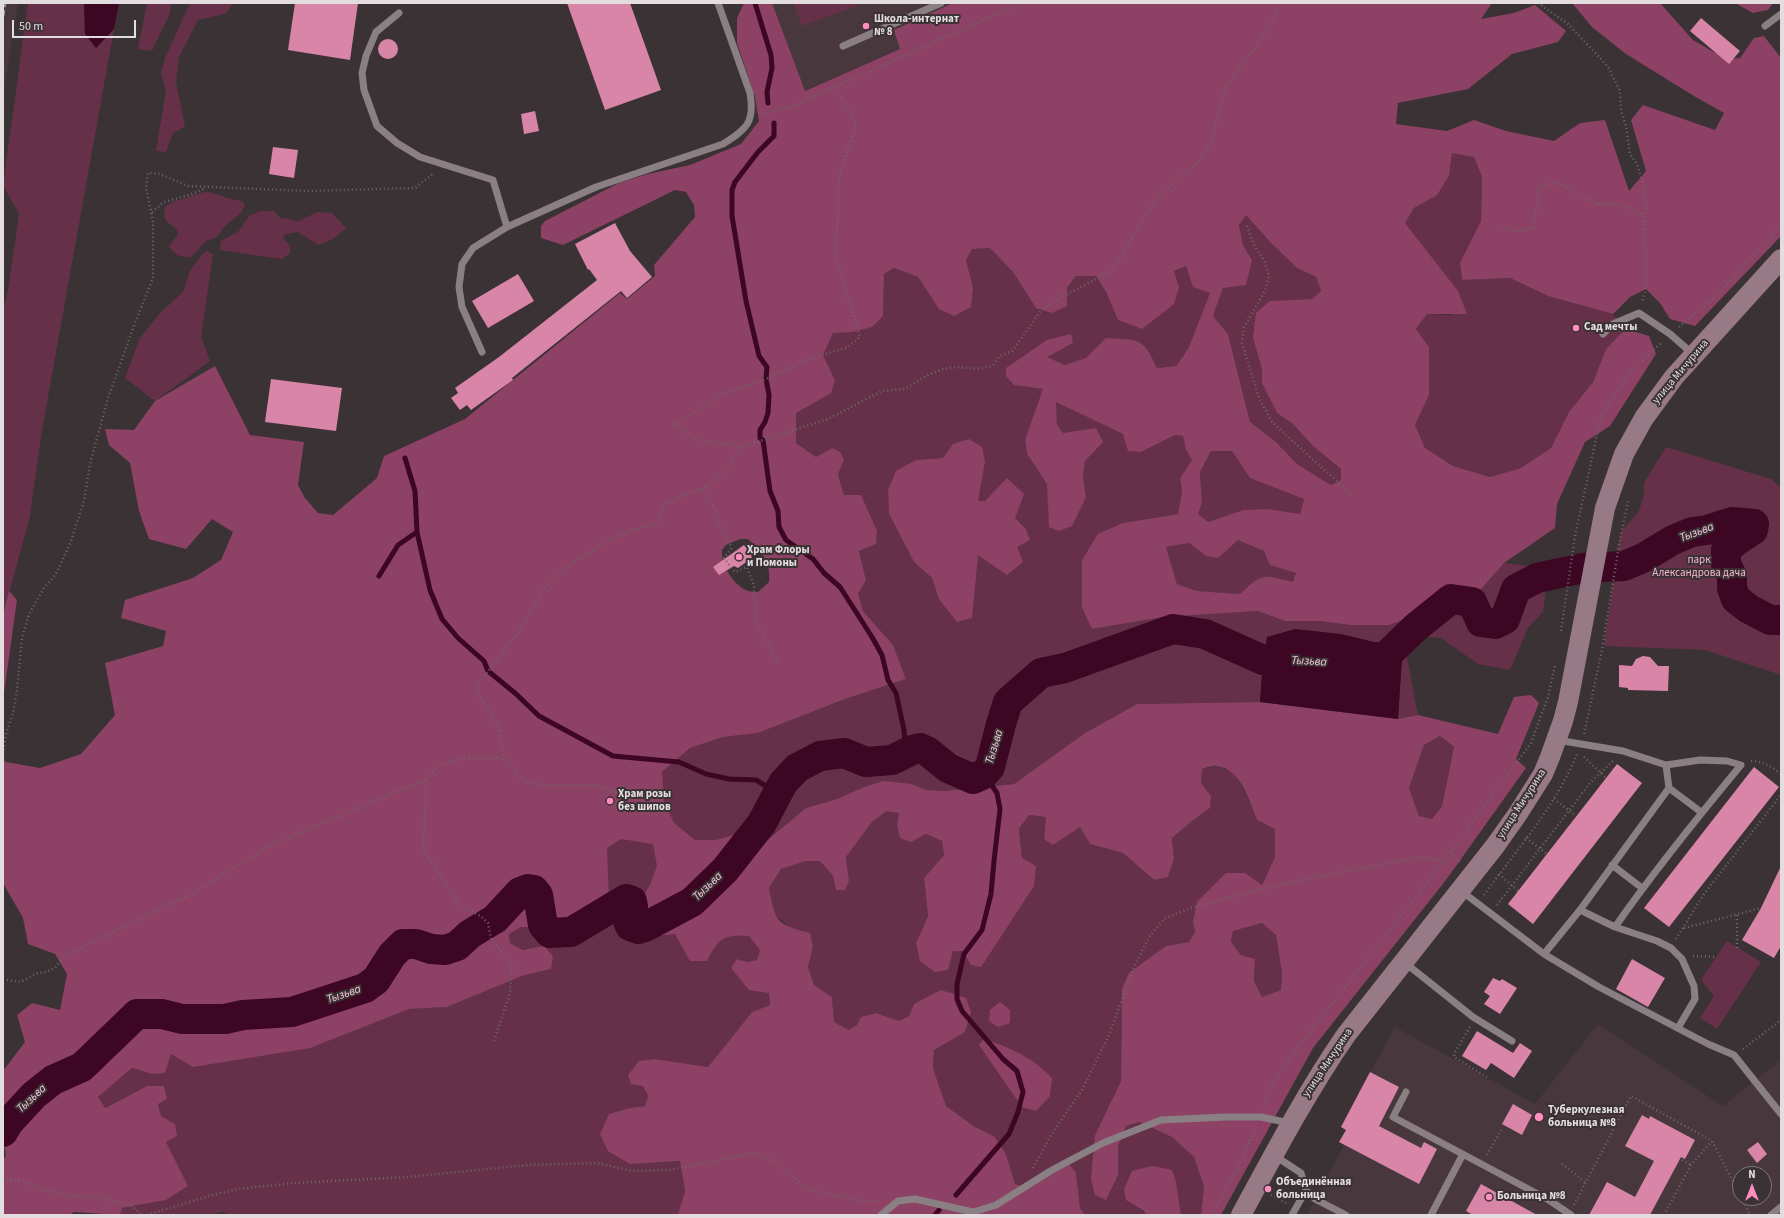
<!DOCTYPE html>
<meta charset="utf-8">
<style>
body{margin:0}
#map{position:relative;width:1784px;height:1218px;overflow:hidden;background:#3b3235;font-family:"Source Sans 3",sans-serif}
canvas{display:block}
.frame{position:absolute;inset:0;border:4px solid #e3dddf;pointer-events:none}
.north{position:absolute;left:1732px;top:1166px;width:40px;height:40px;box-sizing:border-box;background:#3b3235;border:1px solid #7e7679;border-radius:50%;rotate:0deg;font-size:11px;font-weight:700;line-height:16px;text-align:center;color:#e3dddf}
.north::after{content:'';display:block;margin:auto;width:14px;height:18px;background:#fd8ebe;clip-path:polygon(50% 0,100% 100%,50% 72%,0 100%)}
.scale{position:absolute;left:12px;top:20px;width:124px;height:18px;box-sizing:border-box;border:2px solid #e3dddf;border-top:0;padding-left:5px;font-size:12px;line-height:14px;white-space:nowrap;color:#e3dddf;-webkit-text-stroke:3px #3b3235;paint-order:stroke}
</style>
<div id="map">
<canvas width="1784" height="1218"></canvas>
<div class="frame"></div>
<div class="north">N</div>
<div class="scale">50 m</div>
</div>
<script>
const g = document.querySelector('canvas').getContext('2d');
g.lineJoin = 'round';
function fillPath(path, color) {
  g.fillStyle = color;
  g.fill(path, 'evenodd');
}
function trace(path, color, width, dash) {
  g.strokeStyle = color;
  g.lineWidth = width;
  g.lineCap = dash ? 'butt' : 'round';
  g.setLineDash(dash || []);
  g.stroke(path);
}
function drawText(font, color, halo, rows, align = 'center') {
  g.font = font + ' "Source Sans 3",sans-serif';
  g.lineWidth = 4;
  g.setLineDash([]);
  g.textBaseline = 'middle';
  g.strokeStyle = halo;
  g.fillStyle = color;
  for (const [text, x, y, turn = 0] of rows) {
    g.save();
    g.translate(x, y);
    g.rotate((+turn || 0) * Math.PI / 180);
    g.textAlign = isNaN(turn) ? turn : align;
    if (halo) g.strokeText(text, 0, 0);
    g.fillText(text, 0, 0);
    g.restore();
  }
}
fillPath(new Path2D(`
 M 3,3 L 18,3 L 3,96 Z
 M 772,3 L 1003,3 L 804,91 Z
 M 1598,1024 L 1723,1106 L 1781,1060 L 1781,1215 L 1307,1215 L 1344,1145 L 1339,1142 L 1346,1130 L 1341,1127 L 1395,1027 L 1535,1104 ZM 1740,1174 L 1764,1174 L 1764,1198 L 1740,1198 Z`), '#48383e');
fillPath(new Path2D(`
 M 28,3 L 84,3 L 85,34 L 96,48 L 114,29 L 41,436 L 30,516 L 3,615 L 3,310 L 8,290 L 19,214 L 3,185 Z
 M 147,3 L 171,3 L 170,13 L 152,51 L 138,49 Z
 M 190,3 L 234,3 L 225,14 L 198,20 L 179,57 L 176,82 L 185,127 L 173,133 L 166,152 L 156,151 L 166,90 L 161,74 L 165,58 Z
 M 793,3 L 858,3 L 859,5 L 802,26 Z
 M 1452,152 L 1474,157 L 1482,177 L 1481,221 L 1460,263 L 1462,280 L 1510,278 L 1548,296 L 1613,314 L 1625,329 L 1606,349 L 1593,382 L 1569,412 L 1551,448 L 1521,468 L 1490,477 L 1453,466 L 1425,448 L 1415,425 L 1429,395 L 1429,347 L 1416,329 L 1427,314 L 1452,315 L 1415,236 L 1404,223 L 1414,208 L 1437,194 L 1449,176 Z
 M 204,192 C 217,192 227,200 242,201 L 245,205 L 241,213 L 225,226 L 218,236 L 205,242 L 191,257 C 180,258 176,255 169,247 L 178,234 L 177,229 C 167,223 162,219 165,207 L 173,202 Z
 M 261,211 L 274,211 L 281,219 L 288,218 L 297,222 L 317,212 L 332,213 L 346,228 L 333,239 L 318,245 L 298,232 L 286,234 L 283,238 L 290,246 L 290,253 L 282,259 L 220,250 L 221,241 L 239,231 L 250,215 Z
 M 1246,215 L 1272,244 L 1297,268 L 1316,277 L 1321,291 L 1312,299 L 1270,301 L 1253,338 L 1262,370 L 1262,383 L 1277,413 L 1293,424 L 1313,446 L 1341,469 L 1341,480 L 1331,485 L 1297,464 L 1276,442 L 1250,422 L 1228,334 L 1213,316 L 1223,288 L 1252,260 L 1243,245 L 1239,225 Z
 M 990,248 L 1013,272 L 1036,308 L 1067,306 L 1067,288 L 1076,276 L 1096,276 L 1106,292 L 1118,320 L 1179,287 L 1174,271 L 1186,266 L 1210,293 L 1188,349 L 1176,366 L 1157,368 C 1143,336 1138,340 1106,338 L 1086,359 L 1065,365 L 1046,357 L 1073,343 L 1070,334 L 1014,385 L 1044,389 L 1025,441 L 1027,454 L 1047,484 L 1086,497 L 1083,477 L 1085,461 L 1102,442 L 1096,428 L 1063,433 L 1057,424 L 1056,401 L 1123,434 L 1141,452 L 1175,435 L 1183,436 L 1186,450 L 1192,460 L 1180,478 L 1182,491 L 1178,514 L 1123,523 L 1092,629 L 1163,617 L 1258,611 L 1285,621 L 1320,621 L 1350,625 L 1413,616 L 1440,598 L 1475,596 L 1504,563 L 1548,568 L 1543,612 L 1528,628 L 1510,670 L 1478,664 L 1441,638 L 1429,637 L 1411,642 L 1407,658 L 1418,715 L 1398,719 L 1402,658 L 1263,660 L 1260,702 L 1137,704 L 1085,733 L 1014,784 L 944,791 L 925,790 L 912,784 L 864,787 L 837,799 L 806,808 L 764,843 L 688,955 L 691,961 L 707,961 C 719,938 723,935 749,936 L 760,950 L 757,960 L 747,962 L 737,959 L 769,993 L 770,1005 L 752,1012 L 708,1067 L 655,1059 L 643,1086 L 648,1096 L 645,1106 L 630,1108 L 630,1164 L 680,1161 L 685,1191 L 678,1214 L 676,1215 L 231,1215 L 223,1212 L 209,1215 L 120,1215 L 122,1208 L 166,1200 L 188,1186 L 166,1142 L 175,1124 L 161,1116 L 158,1104 L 147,1086 L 104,1108 L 98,1097 L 132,1068 L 152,1074 L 170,1054 L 409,1009 L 447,1007 L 522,976 L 551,969 L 524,950 L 510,943 L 509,934 L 521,927 L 557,928 L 602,848 L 662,772 L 690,748 L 723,737 L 758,733 L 845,699 L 906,679 L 893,645 L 863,611 L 858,594 L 866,579 L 859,551 L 876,544 L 844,495 L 838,473 L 844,460 L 832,448 L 816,457 L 796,443 L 796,413 L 835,380 L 823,355 L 833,332 L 852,332 L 883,316 L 884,274 L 894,268 L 918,277 L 939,309 L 973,287 L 966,260 L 972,249 ZM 953,444 L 985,462 L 977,501 L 985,501 L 1007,479 L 1015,518 L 1026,529 L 1017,547 L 978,555 L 940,599 L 932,578 L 914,562 L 889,514 L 888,490 L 916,460 L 943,458 Z
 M 207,251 L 213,254 L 201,337 L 210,361 L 155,401 L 125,378 L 140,338 L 160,313 L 183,292 L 190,271 L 202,254 Z
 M 1666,447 L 1771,479 L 1781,488 L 1781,675 L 1705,650 L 1604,646 L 1621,532 L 1639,511 L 1644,495 L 1644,483 Z
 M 1211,451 L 1232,451 L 1250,478 L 1304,498 L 1300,514 L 1268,509 L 1243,510 L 1208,522 L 1197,514 L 1202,502 L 1200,472 Z
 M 1238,540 L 1264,551 L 1271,565 L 1297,573 L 1293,582 C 1264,575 1263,572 1240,594 L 1197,591 L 1177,584 L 1166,547 L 1189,543 L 1206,556 Z
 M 1440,736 L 1454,747 L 1442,806 L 1432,819 L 1419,816 L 1409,788 L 1424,745 Z
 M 1217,766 L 1234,773 L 1244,790 L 1257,820 L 1275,829 L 1275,857 L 1262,885 L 1245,873 L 1193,922 L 1195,932 L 1189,942 L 1166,946 L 1122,989 L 1121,1081 L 1095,1135 L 1117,1175 L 1118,1146 L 1126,1126 L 1139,1122 L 1172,1137 L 1194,1157 L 1204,1187 L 1201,1215 L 1181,1215 L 1176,1182 L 1127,1200 L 1144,1212 L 1146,1215 L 1085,1215 L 1080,1208 L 1076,1173 L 1025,1187 L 1015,1184 L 1006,1154 L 994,1136 L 975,1127 L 946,1106 L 933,1068 L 934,1050 L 965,1031 L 914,1004 L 909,1016 L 899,1021 L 876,1013 L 861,1017 L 857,1025 L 849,1030 L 834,1022 L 832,997 L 814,985 L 808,967 L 813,947 L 775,915 L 769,888 L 781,869 L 806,861 L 820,861 L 833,876 L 836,890 L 849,881 L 846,857 L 872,822 L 886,810 L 899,813 L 897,825 L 911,841 L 925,834 L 942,841 L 944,855 L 924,878 L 928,916 L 916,943 L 953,951 L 962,951 L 971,965 L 1022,858 L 1019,829 L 1029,815 L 1046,817 L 1044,839 L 1080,827 L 1090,844 L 1123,853 L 1154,880 L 1168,877 L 1174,859 L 1172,838 L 1192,821 L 1210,808 L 1211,796 L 1201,783 L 1202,769 Z
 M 1262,923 L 1276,935 L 1282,973 L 1281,990 L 1262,997 L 1254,981 L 1255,959 L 1241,955 L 1231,942 L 1233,931 Z
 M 1727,941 L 1761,962 L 1717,1029 L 1700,1018 L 1714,996 L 1701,980 Z`), '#663148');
fillPath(new Path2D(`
 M 744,3 L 772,3 L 805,91 L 900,49 L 894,30 L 953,3 L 1492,3 L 1481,19 L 1514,13 L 1535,5 L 1566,31 L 1558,42 L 1512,54 L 1468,89 L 1398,103 L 1396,124 L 1447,131 L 1474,120 L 1506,131 L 1554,141 L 1580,123 L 1605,120 L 1629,191 L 1646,171 L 1631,120 L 1643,105 L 1715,130 L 1724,113 L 1694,96 L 1626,54 L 1592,27 L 1572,3 L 1660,3 L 1693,40 L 1726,59 L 1740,58 L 1754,38 L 1764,36 L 1781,58 L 1781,236 L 1695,326 L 1670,319 L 1660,303 L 1646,289 L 1630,297 L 1613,314 L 1548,296 L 1510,278 L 1462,280 L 1460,263 L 1481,221 L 1482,177 L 1474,157 L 1452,153 L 1449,176 L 1437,195 L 1414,208 L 1405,223 L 1458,291 L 1467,314 L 1427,314 L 1416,329 L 1429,347 L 1429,395 L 1415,425 L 1425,448 L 1453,466 L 1490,477 L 1521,468 L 1551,448 L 1569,412 L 1593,382 L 1606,349 L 1625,329 L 1649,336 L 1656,354 L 1610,426 L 1585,442 L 1557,504 L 1555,528 L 1504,563 L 1475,596 L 1440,598 L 1413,616 L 1389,625 L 1350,625 L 1320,621 L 1285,621 L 1258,611 L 1163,617 L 1092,629 L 1082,607 L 1082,560 L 1098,534 L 1123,523 L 1178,514 L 1182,491 L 1180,478 L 1192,460 L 1186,450 L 1183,436 L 1175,435 L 1141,452 L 1128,451 L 1123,434 L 1056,402 L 1057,424 L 1063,433 L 1096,428 L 1103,442 L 1085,461 L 1083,477 L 1086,497 L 1072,526 L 1059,531 L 1049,527 L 1047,484 L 1027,454 L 1025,440 L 1043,389 L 1014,385 L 1006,376 L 1006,368 L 1047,340 L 1071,334 L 1073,343 L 1047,357 L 1065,365 L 1086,358 L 1106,338 C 1138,340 1143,336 1157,368 L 1176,366 L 1188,349 L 1210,293 L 1193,287 L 1186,266 L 1174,271 L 1179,287 L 1174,304 L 1142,329 L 1118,320 L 1106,292 L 1096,276 L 1076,276 L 1067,288 L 1067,306 L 1052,313 L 1036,308 L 1013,272 L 990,248 L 972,249 L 966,260 L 973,287 L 971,307 L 954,316 L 939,309 L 918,277 L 894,268 L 884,274 L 883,316 L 872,327 L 852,332 L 833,333 L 823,355 L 835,380 L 831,393 L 796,413 L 796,443 L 816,457 L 832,448 L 840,452 L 844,460 L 838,474 L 844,495 L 861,495 L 877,531 L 876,544 L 859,551 L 866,580 L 858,594 L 863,611 L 893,645 L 906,679 L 845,699 L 758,733 L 723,737 L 690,748 L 662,772 L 664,802 L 674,823 L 695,840 L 716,840 L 740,833 L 764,843 L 806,808 L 837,799 L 864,787 L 883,781 L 912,784 L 926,790 L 944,791 L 1014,784 L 1085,733 L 1137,704 L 1260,702 L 1398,719 L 1418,715 L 1498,734 L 1514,697 L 1531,695 L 1539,703 L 1516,759 L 1526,768 L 1446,880 L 1313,1048 L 1221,1215 L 1201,1215 L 1204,1187 L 1194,1157 L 1172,1137 L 1139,1122 L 1126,1126 L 1118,1146 L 1118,1175 L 1106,1200 L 1095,1195 L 1091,1179 L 1095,1135 L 1121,1081 L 1122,989 L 1129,973 L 1166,946 L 1189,942 L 1195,932 L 1193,922 L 1197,902 L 1226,873 L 1245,873 L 1262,885 L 1275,857 L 1275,829 L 1257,820 C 1249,801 1241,769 1217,766 C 1213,765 1206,768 1202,769 L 1201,783 L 1211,796 L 1210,808 L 1192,821 L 1172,838 L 1174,859 L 1168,877 L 1154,880 L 1123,853 L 1090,844 L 1080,827 L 1053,845 L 1044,839 L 1046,817 L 1029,815 L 1019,829 L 1022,858 L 1036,866 L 1034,886 L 981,967 L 971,965 L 962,951 L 953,951 L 948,970 L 935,972 L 920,961 L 916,943 L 928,916 L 924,878 L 944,855 L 942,841 L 926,834 L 911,842 L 900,838 L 897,825 L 899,813 L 886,811 L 872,822 L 846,857 L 849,881 L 845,890 L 836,890 L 833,876 L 820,861 L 806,861 L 781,869 L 769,888 C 776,922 775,924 810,933 L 813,947 L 808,967 L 814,985 L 832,997 L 834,1022 L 849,1030 L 857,1025 L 861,1017 L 876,1013 L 899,1021 L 909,1016 L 914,1004 L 941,990 L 966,998 L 971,1012 L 965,1032 L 934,1050 L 933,1068 L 946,1106 L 975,1127 L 994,1136 L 1006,1154 L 1015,1184 L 1025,1187 L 1069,1164 L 1076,1173 L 1080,1208 L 1085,1215 L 676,1215 L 678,1214 L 685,1191 L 680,1161 L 630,1164 L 608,1151 L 600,1134 L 609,1114 L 630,1108 L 645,1106 L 648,1096 L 643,1086 L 631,1084 L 628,1075 L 639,1061 L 655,1059 L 708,1067 L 752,1012 L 770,1005 L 769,993 L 749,990 L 731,968 L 737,959 L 747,962 L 757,960 L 760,950 L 749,936 C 723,935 719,938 707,961 L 690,961 L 675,934 L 642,937 L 634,927 L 636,908 L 650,885 L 657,866 L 653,844 L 621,839 L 607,848 L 609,901 L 605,907 L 575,925 L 557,928 L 521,927 L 509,934 L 510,943 L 523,950 L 544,946 L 553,956 L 551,969 L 522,976 L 447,1007 L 409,1009 L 310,1048 L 193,1067 L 171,1054 L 165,1073 L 152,1074 L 132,1068 L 98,1097 L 105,1108 L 147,1086 L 164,1086 L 167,1099 L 158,1104 L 161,1116 L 175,1124 L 177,1136 L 166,1142 L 188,1186 L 166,1200 L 122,1208 L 120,1215 L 74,1212 L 69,1215 L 3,1215 L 3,1161 L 6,1155 L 3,1141 L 3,1071 L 25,1042 L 17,1015 L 32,1003 L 60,1010 L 67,974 L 55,954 L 28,944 L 23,918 L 3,883 L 3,759 L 6,762 L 40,768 L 81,754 L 115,715 L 105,663 L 163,646 L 166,631 L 121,618 L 125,600 L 193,578 L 221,560 L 233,532 L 212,519 L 186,549 L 149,539 L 139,511 L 130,463 L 109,445 L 105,429 L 134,430 L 155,401 L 215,366 L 250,435 L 304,442 L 298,485 L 305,498 L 318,513 L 333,515 L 377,478 L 384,456 L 465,419 L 620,293 L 627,299 L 655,276 L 654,265 L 695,217 L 694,205 L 686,192 L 675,190 L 563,245 L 541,238 L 541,226 L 545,221 L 619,183 L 648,174 L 690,165 L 741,144 L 759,121 L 755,97 L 737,43 L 737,18 ZM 1246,215 L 1272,244 L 1297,268 L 1316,277 L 1321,291 L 1312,299 L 1270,301 L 1256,313 L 1253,338 L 1262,370 L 1262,383 L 1277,413 L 1293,424 L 1313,446 L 1341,469 L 1341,480 L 1331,485 L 1297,464 L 1276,442 L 1250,422 L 1228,334 L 1213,316 L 1223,288 L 1246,285 L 1252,260 L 1243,245 L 1239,225 ZM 1211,451 L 1232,451 L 1250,478 L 1304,499 L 1300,514 L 1268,509 L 1243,510 L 1208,522 L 1198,514 L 1202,502 L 1200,472 ZM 740,539 L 748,539 C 762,552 771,562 769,582 L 758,592 C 755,592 751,592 748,591 C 734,586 720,564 722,550 L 726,545 ZM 1238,540 L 1264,551 L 1270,565 L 1296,573 L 1293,582 C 1263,575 1263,572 1240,594 L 1197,591 L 1177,584 L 1166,547 L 1189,543 L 1206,556 L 1218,558 ZM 1440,736 L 1454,747 L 1442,806 L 1432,819 L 1419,816 L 1409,788 L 1424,745 ZM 1262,923 L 1276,935 L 1282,973 L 1281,990 L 1262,997 L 1254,981 L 1255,959 L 1241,955 L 1231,942 L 1233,931 Z
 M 1735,3 L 1773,3 L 1768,10 L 1753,13 Z
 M 969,439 L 982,447 L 985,462 L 978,501 L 985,501 L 1007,478 L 1024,494 L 1015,518 L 1026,529 L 1030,540 L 1017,547 L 1023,562 L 1007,575 L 978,555 L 972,618 L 957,622 L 939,599 L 932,578 L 914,562 L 889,514 L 888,490 L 896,471 L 916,460 L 943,458 L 953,444 Z
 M 9,591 L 17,600 L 3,700 L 3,615 Z
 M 1000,1002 L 1010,1010 L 1010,1023 L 998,1027 L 989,1021 L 990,1010 Z
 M 984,1039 C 1009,1047 1034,1058 1052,1078 L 1050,1096 L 1036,1111 L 1022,1107 L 979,1045 Z
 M 1152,1166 L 1172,1170 L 1176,1182 L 1181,1215 L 1146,1215 L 1144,1211 L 1126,1200 L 1124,1189 L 1132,1171 Z`), '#8d4164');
fillPath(new Path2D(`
 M 84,3 L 119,3 L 114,29 L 96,48 L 85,34 Z
 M 1295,629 L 1341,634 L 1395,647 L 1402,658 L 1398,719 L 1260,702 L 1263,660 L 1267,637 Z`), '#3d0623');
trace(new Path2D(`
 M 755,3 L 771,55 L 772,68 L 767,92 L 768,103
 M 774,123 L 774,136 L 758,152 L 735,182 L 732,190 L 732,216 L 746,301 L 759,356 L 767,367 L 766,379 L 769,395 L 768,413 L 765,422 L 760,430 L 760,438 L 763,440 L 770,491 L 778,511 L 779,527 L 786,540 L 813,559 L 824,573 L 840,587 L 872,637 L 882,655 L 888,680 L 896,693 L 904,730 L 905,742 L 901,755
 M 405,458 L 415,491 L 417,532 L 430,590 L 442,619 L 458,638 L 484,661 L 488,671 L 515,693 L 539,716 L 613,756 L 679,762 L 706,774 L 729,779 L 756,780 L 777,793
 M 379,576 L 398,545 L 417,532
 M 956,1195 L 1009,1134 L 1018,1112 L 1023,1092 L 1017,1071 L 1003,1059 L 962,1011 L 957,999 L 957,984 L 964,954 L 982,930 L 991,894 L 994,861 L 1000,809 L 997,793 L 984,774
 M 935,1215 L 939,1210`), '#3d0623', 5);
trace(new Path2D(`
 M 1359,660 L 1386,656 L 1415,628 L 1451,599 L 1472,602 L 1481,622 L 1495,624 L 1505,619 L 1516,589 L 1537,578 L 1583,568 L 1624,566 L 1643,558 L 1673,540 L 1692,532 L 1707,530 L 1732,522 L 1754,524 L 1753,530 L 1735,542 L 1726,550 L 1726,564 L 1732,576 L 1732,588 L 1736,599 L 1749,609 L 1770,620 L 1781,620
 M 3,1132 L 9,1122 L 34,1095 L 53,1080 L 82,1067 L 137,1014 L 162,1014 L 182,1019 L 225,1019 L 243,1015 L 292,1012 L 365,988 L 376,980 L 392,955 L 403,944 L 416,944 L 431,949 L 445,950 L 457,946 L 470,934 L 495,919 L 520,892 L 528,889 L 534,890 L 538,895 L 543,925 L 550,933 L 571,932 L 626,899 L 632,901 L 633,907 L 628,921 L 630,926 L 638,929 L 645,927 L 692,902 L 725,870 L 762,823 L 783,783 L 797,768 L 820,756 L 844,753 L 866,762 L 892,760 L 912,750 L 920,748 L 927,751 L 948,768 L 973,779 L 984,774 L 990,767 L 1001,724 L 1008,702 L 1041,673 L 1065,668 L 1173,629 L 1205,634 L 1263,660 L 1303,662`), '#3d0623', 30);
fillPath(new Path2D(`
 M 295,3 L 358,3 L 350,60 L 288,50 Z
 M 567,3 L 630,3 L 661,90 L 605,110 Z
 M 1701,18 L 1740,51 L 1729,64 L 1690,31 Z
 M378 49a10 10 0 1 1 20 0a10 10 0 1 1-20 0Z
 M 535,111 L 539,131 L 524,134 L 521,114 Z
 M 273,147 L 298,150 L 294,178 L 269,174 Z
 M 615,223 L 630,251 L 652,277 L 627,298 L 621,291 L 512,378 L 513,380 L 471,410 L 467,405 L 460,410 L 451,398 L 458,393 L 455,388 L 499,357 L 597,280 L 589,269 L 588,270 L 575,244 Z
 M 518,274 L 534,301 L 488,328 L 472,301 Z
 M 271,379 L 342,388 L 336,431 L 265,422 Z
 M 744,545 L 752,555 L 751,556 L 752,558 L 738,568 L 734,566 L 719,575 L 713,567 Z
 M 1643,656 L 1650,657 L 1658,666 L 1669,666 L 1668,691 L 1628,690 L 1628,688 L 1619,687 L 1619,665 L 1632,666 L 1636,659 Z
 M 1617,764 L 1642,783 L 1533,924 L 1508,904 Z
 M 1754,767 L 1779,787 L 1669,927 L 1644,908 Z
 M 1781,866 L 1781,946 L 1774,958 L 1742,940 L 1761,908 Z
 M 1632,959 L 1665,978 L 1648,1007 L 1616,989 Z
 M 1493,978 L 1500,981 L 1502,979 L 1517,988 L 1500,1014 L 1484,1004 L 1490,996 L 1484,992 Z
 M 1477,1031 L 1513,1053 L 1520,1043 L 1532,1051 L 1514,1078 L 1491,1063 L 1486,1070 L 1462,1056 Z
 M 1370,1072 L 1399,1087 L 1379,1126 L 1421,1148 L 1424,1142 L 1437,1149 L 1419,1184 L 1339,1142 L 1346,1130 L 1341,1127 Z
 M 1513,1104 L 1532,1115 L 1522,1135 L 1502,1124 Z
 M 1642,1115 L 1649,1119 L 1650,1116 L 1695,1140 L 1685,1159 L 1681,1157 L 1650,1215 L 1589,1215 L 1607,1182 L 1635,1197 L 1654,1161 L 1625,1146 Z
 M 1758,1142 L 1767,1154 L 1757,1163 L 1747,1150 Z
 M 1481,1184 L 1537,1215 L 1473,1215 L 1466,1211 Z`), '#d985a8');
trace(new Path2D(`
 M 1538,3 L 1568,24 L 1601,59 L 1608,67 L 1620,91 L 1621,111 L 1626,126 L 1630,154 L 1637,164 L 1644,187 L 1646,201 L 1643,232 L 1647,252 L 1645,292 L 1642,302
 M 762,114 L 793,106 L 1021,3
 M 152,212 L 164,202 L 189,195 L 204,189
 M 1247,226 L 1254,245 L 1264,260 L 1269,276 L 1265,291 L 1244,327 L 1242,343 L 1259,398 L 1272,422 L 1322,468 L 1352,494
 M 1501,228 L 1518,231 L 1532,228 L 1539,200 L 1537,189 C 1560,172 1576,198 1598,204 C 1605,206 1614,204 1622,205 C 1629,206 1638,212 1644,216
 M 1679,327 L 1712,300 L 1781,226
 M 742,447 L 695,439 L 675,424 L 723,394 L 766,379 L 807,360 L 848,347 L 860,337 L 836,258 L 839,177 L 856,123 L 835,87
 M 700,489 L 714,506 L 722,532 L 731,546 L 731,549 L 724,558 L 735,572 L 747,567 L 754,586 L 756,622 L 779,664
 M 1561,631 L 1575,536 L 1601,416 L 1629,373 L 1662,342
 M 1584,734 L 1602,650 L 1619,545 L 1628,501
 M 1584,757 L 1606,778
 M 3,758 L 6,734 L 13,713 L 17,690 L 22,638 L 29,614 L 44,588 L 56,574 L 70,544 L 84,501 L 90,464 L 108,398 L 135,323 L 153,278 L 153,222 L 146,187 L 148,173 L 160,174 L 188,186 L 307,191 L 415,188 L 434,173
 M 1751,761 C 1763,761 1772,767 1781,774
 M 641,791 L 636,797 L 621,795 L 606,788 L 592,785 L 542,785 L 525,782 L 503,758 L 499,726 L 477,692 L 478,684 L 519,632 L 543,589 L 569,565 L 610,540 L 632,530 L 656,524 L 664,504 L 710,485 L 728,467 L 742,447 L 828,419 L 882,391 L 905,389 L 928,375 L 943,369 L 957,367 L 980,369 L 992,366 L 1000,356 L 1012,351 L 1016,346 L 1040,312 L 1060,298 L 1113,270 L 1154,201 L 1199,161 L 1211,141 L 1226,86 L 1268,30 L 1281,3
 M 1554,799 L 1576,816
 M 1526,838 L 1547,854
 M 1450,853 L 1460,862
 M 1499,874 L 1518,891
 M 1484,895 C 1517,849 1556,806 1577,754
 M 1497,905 L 1590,783 L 1613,761
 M 1684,928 L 1761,908
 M 1676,939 L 1704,894 L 1781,795
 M 1737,948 L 1737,914
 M 1693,956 L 1716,957
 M 3,979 L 21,982 L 38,973 L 46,972 L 55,968 L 65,956 L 193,893 L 273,844 L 427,779
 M 1470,1027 L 1455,1052 L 1454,1057 L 1487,1077
 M 494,1041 L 510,993 L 512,964 L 491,939 L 488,923 L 482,917 L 459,904 L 423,849 L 427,779 L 440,764 L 465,758 L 503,758
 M 1743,1049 L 1781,1020
 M 1264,1107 L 1272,1086 L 1282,1068 L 1444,861 L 1531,743 L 1548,697 L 1555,666
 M 1487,1155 L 1501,1130
 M 1682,1160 L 1691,1165
 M 1562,1164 L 1586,1183
 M 1033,1168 L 1051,1135 L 1082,1090 L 1109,1035 L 1134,967 L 1149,937 L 1164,919 L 1190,908 L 1273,886 L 1420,857 L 1444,861
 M 3,1179 L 24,1181 L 42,1190 L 78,1197 L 98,1197 L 132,1206 L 142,1215
 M 1271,1195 L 1286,1203
 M 1741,1198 L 1750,1215
 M 1574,1205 L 1631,1096 L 1712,1141 L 1740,1195
 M 147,1215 L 209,1196 L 238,1189 L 294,1183 L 407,1177 L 529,1165 L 598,1163 L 631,1171 L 670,1170 L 753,1153 L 777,1162 L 807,1189 L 864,1201 L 879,1201
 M 1212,1215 L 1237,1169 L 1256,1128
 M 1664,1215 L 1691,1165 L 1712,1141`), '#6f6769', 2.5, [1, 3]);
trace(new Path2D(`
 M 399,13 L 376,32 L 366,56 L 362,73 L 364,90 L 377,126 L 397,143 L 420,157 L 493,180 L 507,227
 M 1765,26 L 1781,14
 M 843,46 L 941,3
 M 1603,334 L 1613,324 L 1639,313 L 1670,334 L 1694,355
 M 482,352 L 462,307 L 459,287 L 462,264 L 473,248 L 507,227 L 596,187 L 723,144 C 747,129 755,122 750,93 L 718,3
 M 1557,740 L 1623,751 L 1666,765 L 1700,760 L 1727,761 L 1741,765 C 1697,818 1654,871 1615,927
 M 1669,788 L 1701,812
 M 1612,865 L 1642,888
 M 1460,890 L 1544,954 L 1599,987 L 1708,1044 L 1734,1055 L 1781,1114
 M 1580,910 L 1615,927 L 1657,941 L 1671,948 L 1682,959 L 1694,986 L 1695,999 L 1678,1028
 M 1544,954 L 1580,910 L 1669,788 L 1666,765
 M 1404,962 L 1473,1017 L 1512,1041
 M 1406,1092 L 1393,1117 L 1549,1200 L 1571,1215
 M 1275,1156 L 1301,1173 L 1306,1190 L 1292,1215
 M 1306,1190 L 1315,1199 L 1346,1215
 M 881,1215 L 898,1201 L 915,1199 L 973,1212 L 996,1205 L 1052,1170 L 1103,1143 L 1161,1120 L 1226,1117 L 1261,1117 L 1289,1123
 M 1431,1215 L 1463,1154
 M 1771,1215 L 1781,1207`), '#8a7f83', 7);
trace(new Path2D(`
 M 1241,1215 C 1274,1154 1306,1093 1346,1035 L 1495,846 L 1517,815 L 1543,774 L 1550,757 L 1563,721 L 1568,702 L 1605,508 L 1624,454 L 1644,418 L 1674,377 L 1781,259`), '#987a86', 20);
trace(new Path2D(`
 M 3,16 L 5,3`), '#979092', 3, [6, 3]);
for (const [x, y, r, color] of [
 [866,26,4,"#fd8ebe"],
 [1576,328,4,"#fd8ebe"],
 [739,557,4,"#fd8ebe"],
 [610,801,4,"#fd8ebe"],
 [1539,1117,5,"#fd8ebe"],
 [1268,1189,4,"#fd8ebe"],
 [1489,1197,4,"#fd8ebe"]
]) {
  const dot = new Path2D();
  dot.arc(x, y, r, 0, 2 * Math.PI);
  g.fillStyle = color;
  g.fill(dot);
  trace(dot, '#3b3235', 1.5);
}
drawText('bold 11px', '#e3dddf', '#3b3235', [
 ["Школа-интернат",874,20],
 ["№ 8",874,33],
 ["Сад мечты",1584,328],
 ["Храм Флоры",747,551],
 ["и Помоны",747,564],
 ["Храм розы",618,795],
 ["без шипов",618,808],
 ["Туберкулезная",1548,1111],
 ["больница №8",1548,1124],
 ["Объединённая",1276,1183],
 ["больница",1276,1196],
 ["Больница №8",1497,1197]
], 'left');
drawText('11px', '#e3dddf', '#3b3235', [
 ["улица Мичурина",1681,372,-50],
 ["улица Мичурина",1522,804,-57],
 ["улица Мичурина",1328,1063,-56]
]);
drawText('11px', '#f9b5d0', '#3b3235', [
 ["парк",1699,561],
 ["Александрова дача",1699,574]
]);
drawText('italic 12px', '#f5c7d9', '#3b3235', [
 ["Тызьва",1697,533,-21],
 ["Тызьва",1309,662,3],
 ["Тызьва",995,747,-73],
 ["Тызьва",708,887,-44],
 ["Тызьва",344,995,-19],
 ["Тызьва",32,1099,-43]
]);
</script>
